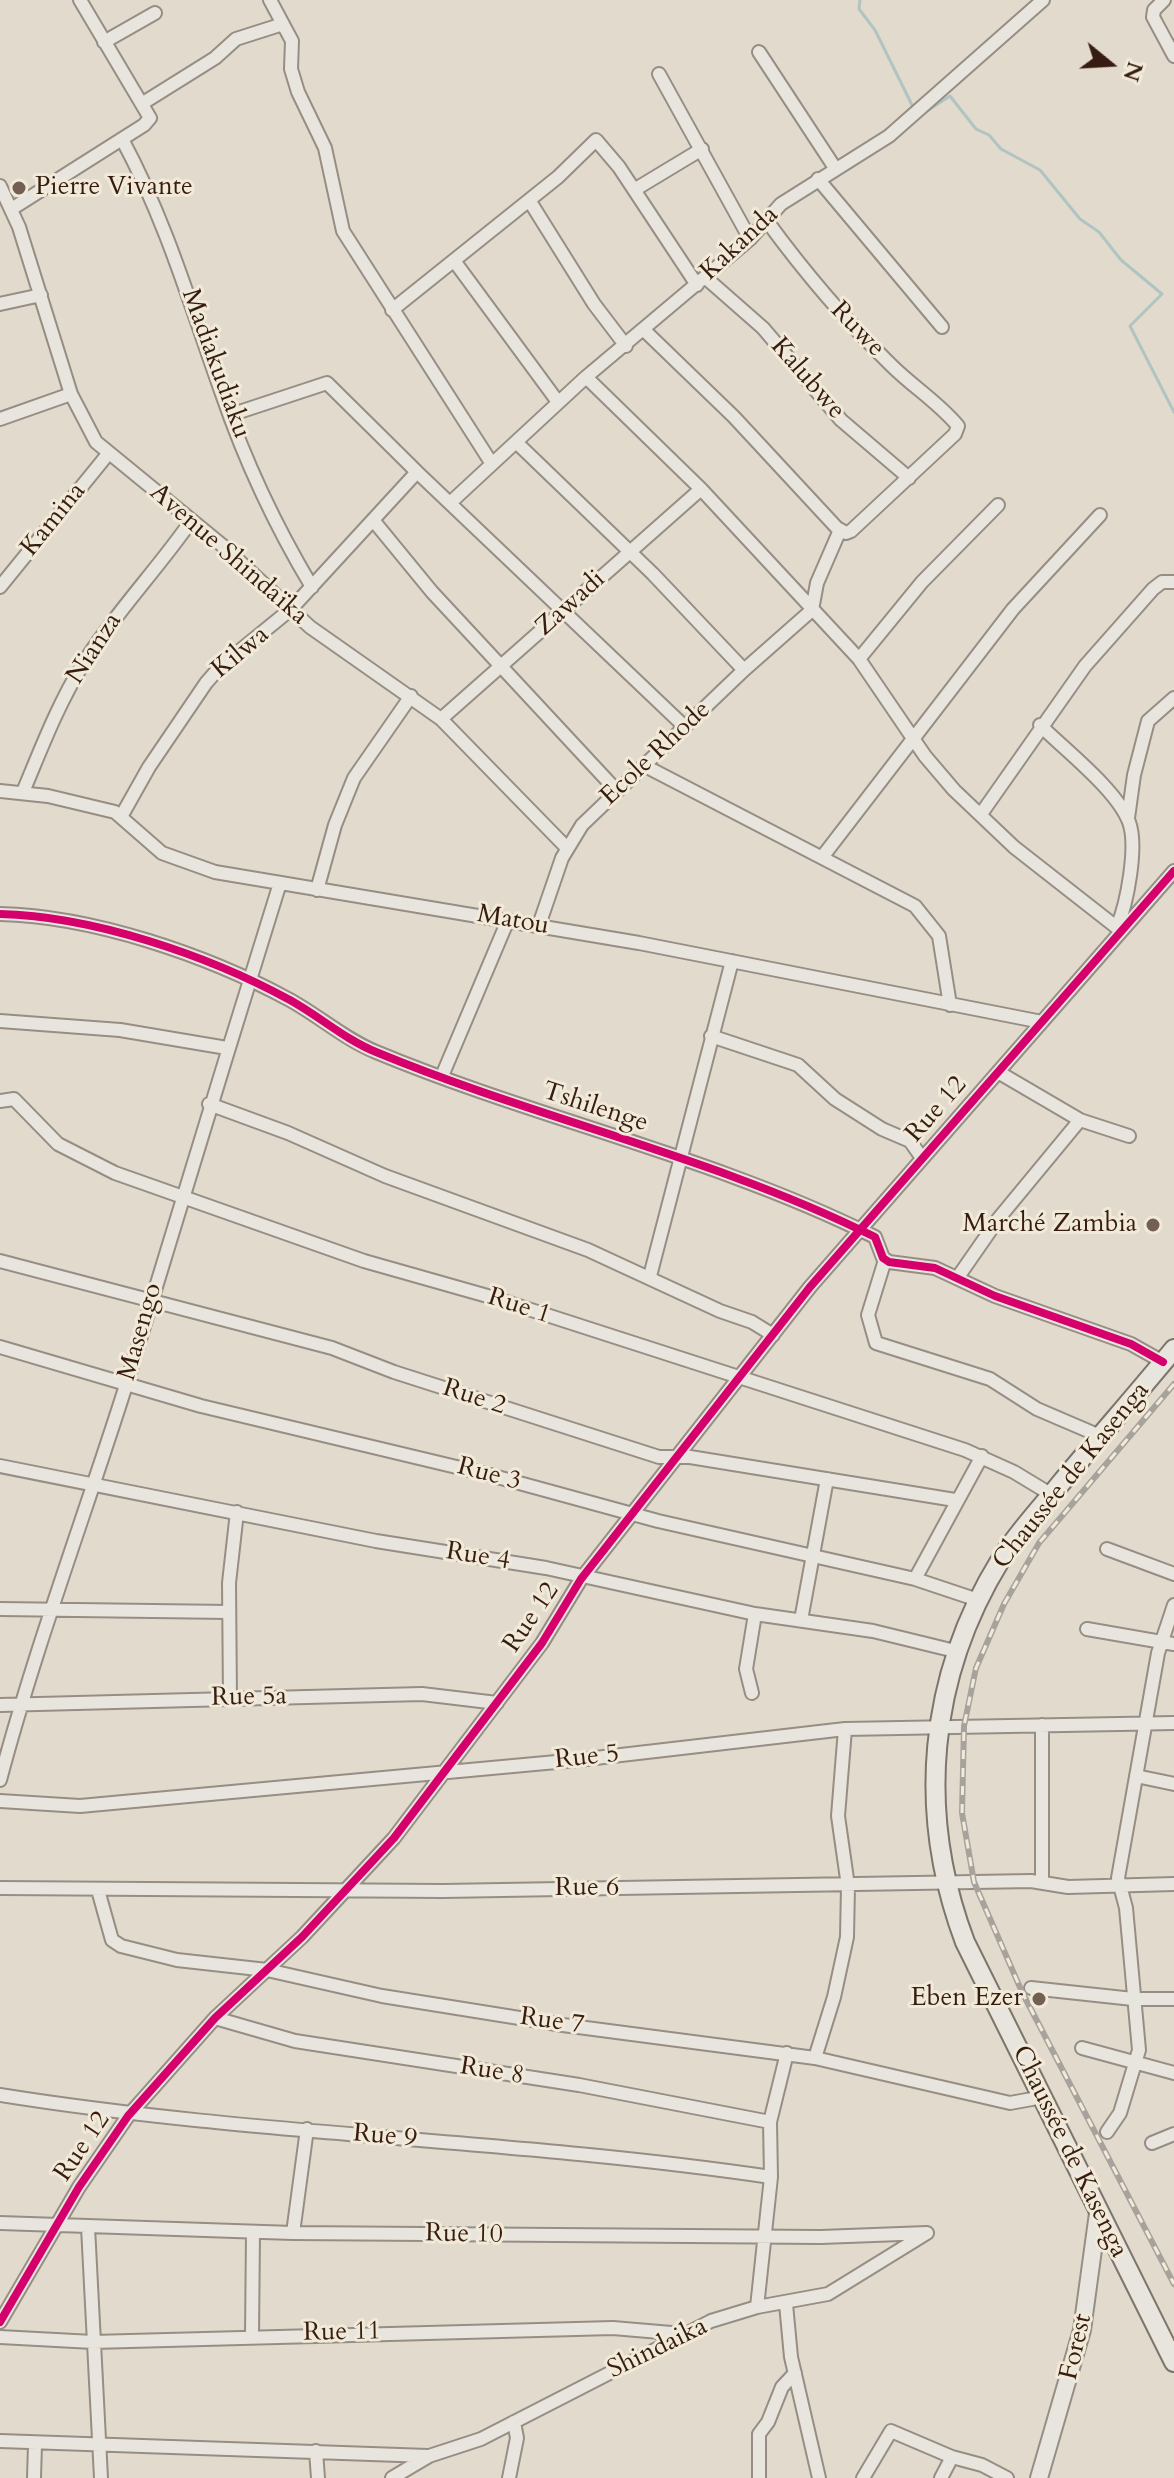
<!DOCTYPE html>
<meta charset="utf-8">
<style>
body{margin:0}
#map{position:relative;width:1174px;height:2478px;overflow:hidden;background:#e2dbcd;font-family:Cardo,serif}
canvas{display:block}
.north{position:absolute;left:1070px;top:24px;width:80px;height:80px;-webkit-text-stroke:6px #f1ead9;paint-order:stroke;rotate:108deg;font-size:22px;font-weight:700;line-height:32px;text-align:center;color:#371c11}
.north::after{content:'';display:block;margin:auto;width:28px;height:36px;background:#371c11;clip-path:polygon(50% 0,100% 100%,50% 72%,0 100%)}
</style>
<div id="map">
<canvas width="1174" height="2478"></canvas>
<div class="north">N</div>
</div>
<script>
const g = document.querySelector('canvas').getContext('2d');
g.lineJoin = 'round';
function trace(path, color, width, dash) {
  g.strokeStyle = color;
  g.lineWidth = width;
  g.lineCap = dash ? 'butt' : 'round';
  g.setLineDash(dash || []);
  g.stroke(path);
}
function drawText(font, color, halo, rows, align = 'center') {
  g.font = font + ' Cardo,serif';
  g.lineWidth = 6;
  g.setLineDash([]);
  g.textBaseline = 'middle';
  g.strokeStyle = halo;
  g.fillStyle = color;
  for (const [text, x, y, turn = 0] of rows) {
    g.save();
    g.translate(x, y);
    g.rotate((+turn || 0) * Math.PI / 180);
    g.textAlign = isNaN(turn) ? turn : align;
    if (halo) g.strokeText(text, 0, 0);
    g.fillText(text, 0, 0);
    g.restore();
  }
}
trace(new Path2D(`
 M 860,0 L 859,9 L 875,30 L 913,107
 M 921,115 L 950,96 L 976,129 L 989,135 L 1001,149 L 1040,170 L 1080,219 L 1099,232 L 1121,260 L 1162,294 L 1130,326 L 1174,412`), '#b0c4c2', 3);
const minor = new Path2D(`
 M 270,0 L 292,41 L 291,69 L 298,92 L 325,148 L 343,231 L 492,464
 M 1164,0 L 1154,10 L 1153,17 L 1174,56
 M 104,42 L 155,13
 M 759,52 L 835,168
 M 659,74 L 750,239
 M 143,103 L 215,58 L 236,39 L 283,24
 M 122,139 C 166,221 191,307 222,394 C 245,461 276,527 312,587
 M 818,179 L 942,327
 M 0,186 L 19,227 L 71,394 L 96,442 L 223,546 L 310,627 L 441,719 L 567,848
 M 634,190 L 702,149
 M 529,200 L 594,304 L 626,346
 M 13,208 L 144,125 L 150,118 L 80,0
 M 455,262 L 558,402
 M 706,278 L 763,328 L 841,420 L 909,478
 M 0,304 L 41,295
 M 392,310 L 558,177 L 596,140 L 619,167 L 697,285
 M 645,331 L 734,417 L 837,528 L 846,533 L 851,531 L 955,434 L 958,426 C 938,402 913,387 891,365 C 845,320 805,273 767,221
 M 586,377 L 701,489 L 859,659 L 925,756 L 954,790 L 1014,847 L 1120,930
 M 230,415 L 327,383 L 417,472
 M 0,419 L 71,394
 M 516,442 L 653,574 L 744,670
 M 450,503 L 586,377 L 750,239 L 781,204 L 889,136 L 1043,0
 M 373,520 L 432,592 L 617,791
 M 0,587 L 108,454
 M 859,659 L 922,582 L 998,505
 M 441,719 L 701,489
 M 1040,725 C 1065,750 1117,790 1129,822 C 1138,846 1127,904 1117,927
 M 645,766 L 915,906 L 939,936 L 950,1005
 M 0,791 L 48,796 L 115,812 L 162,853 L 215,872 L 639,943 L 1042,1022
 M 23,792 C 41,749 58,704 83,664 C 115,613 157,570 191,521
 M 981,814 L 1085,666 L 1153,589 L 1162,582 L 1174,582
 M 122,815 L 149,767 L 206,683 L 220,667 L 291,609 L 417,472 L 685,727
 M 1128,818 L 1134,775 L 1148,721 L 1174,698
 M 823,856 L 1013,609 L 1100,515
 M 317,890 L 335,825 L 354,778 L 411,696
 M 0,914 C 92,916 207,955 288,999 C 318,1015 344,1039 376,1052 C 540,1120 715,1157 875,1237 L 883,1258 L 889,1262 L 935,1268 L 995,1296 L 1131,1344 L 1163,1362
 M 539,925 L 562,858 L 582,825 L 744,670 L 812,610 L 817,583 L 840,530
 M 0,1021 L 120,1030 L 227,1048
 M 711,1036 L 798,1065 L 835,1099 L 882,1129 L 910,1141 L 922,1158
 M 998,1072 L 1080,1120 L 1129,1136
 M 442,1076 L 508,920
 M 0,1101 L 14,1099 L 58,1144 L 115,1173 L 364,1261 L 491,1297 L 965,1450 L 1014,1472 L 1052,1495
 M 209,1104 L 288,1133 L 385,1176 L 588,1250 L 720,1311 L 752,1322 L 773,1335
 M 885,1260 L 868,1315 L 876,1343 L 990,1379 L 1037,1409 L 1100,1436
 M 0,1261 L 332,1348 L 394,1372 L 659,1457 L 690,1457 L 955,1500
 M 650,1276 L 732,961
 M 958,1277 L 999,1218 L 1080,1120
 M 0,1347 L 201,1406 L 490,1475 L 658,1521 L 915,1579 L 978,1600
 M 0,1466 L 376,1541 L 546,1568 L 755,1614 L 873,1631 L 955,1651
 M 1107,1549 L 1174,1574
 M 915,1579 L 982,1456
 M 0,1609 L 229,1612
 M 801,1620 L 827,1479
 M 1087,1629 L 1174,1644
 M 752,1693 L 746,1669 L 755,1614
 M 230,1698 L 229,1583 L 237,1512
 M 0,1705 L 422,1694 L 497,1703
 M 1136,1776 L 1174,1784
 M 0,1780 C 36,1645 85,1515 127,1382 C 178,1216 228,1049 280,883
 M 0,1801 L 80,1806 L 578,1760 L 845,1729 L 1174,1723
 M 1042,1883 L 1042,1725
 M 0,1888 L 443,1891 L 974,1882 L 1031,1881 L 1068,1887 L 1174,1884
 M 98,1890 L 112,1940 L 121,1946 L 177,1960 L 267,1970 L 382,1996 L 563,2025 L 815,2058 L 1010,2103 L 1043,2097
 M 1031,1988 L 1133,1999 L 1174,1999
 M 215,2018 L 295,2041 L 579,2085 L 770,2122
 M 1082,2048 L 1174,2073
 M 815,2058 L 834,1997 L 847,1937 L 848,1886 L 838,1816 L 845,1729
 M 0,2095 C 255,2136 515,2139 771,2177
 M 1107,2132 L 1120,2113 L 1139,2050 L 1126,1908 L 1118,1878 L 1158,1653 L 1174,1605
 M 1152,2143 L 1174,2134
 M 0,2223 L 293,2233 L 821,2237 L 927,2233
 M 88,2227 L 101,2478
 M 293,2233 L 307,2129
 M 786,2304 L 791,2357 L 819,2478
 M 757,2307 L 771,2177 L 770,2122 L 787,2053
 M 0,2322 L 79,2187 L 128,2116 L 215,2018 L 302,1937 L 394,1838 L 542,1643 L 581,1579 L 810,1287 L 1174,871
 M 252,2335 L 253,2232
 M 0,2337 L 93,2342 L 613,2328 L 683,2334
 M 0,2441 L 428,2456
 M 316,2451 L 318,2478
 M 34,2478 L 35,2444
 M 392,2478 L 429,2456 L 481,2439 L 711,2321 L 757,2307 L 828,2294 L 927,2233
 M 509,2478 L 517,2438 L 514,2422
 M 759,2478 L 759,2434 L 768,2422 L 782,2387 L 795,2373
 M 863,2478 L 891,2431 L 952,2457
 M 941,2478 L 952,2457 L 982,2465 L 1007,2478`);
const tertiary = new Path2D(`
 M 1039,2478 L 1082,2330 L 1098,2213`);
const secondary = new Path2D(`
 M 1174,1349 C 1137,1394 1098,1438 1061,1483 C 1041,1508 1018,1532 1001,1559 C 928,1677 916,1812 965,1942 L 1174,2362`);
trace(minor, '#968e85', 16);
trace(tertiary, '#968e85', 20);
trace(secondary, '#7d756c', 22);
trace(minor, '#e8e5de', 12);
trace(tertiary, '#e8e5de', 16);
trace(secondary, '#e8e5de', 18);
const rail = new Path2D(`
 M 1174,1384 L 1039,1543 L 1004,1604 L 976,1668 L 964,1726 L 962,1813 L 974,1882 L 1022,1992 L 1174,2284`);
trace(rail, '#a7a29c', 6);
trace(rail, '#f1ead9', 3, [9]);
trace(new Path2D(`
 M 0,914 C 92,916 207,955 288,999 C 318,1015 344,1039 376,1052 C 540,1120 715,1157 875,1237 L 883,1258 L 889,1262 L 935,1268 L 995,1296 L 1131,1344 L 1163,1362
 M 0,2322 L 79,2187 L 128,2116 L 215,2018 L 302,1937 L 394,1838 L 542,1643 L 581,1579 L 810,1287 L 1174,871`), '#d6006c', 8);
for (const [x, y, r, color] of [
 [19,188,8,"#735f53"],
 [1153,1225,8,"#735f53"],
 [1039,1999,8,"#735f53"]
]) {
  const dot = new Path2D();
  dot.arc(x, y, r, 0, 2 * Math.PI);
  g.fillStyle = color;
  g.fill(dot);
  trace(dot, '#f1ead9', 3);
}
drawText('26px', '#371c11', '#f1ead9', [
 ["Pierre Vivante",35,188,"left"],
 ["Marché Zambia",1137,1225],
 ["Eben Ezer",1023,1999]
], 'right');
drawText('26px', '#371c11', '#f1ead9', [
 ["Kakanda",740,244,-43],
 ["Ruwe",857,330,46],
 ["Madiakudiaku",215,364,70],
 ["Kalubwe",807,379,49],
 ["Kamina",54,520,-51],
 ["Avenue Shindaïka",228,555,41],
 ["Zawadi",571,604,-42],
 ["Nianza",95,649,-57],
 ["Kilwa",241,653,-40],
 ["Ecole Rhode",656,754,-43],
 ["Matou",513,921,10],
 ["Tshilenge",595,1108,18],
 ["Rue 12",937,1110,-49],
 ["Rue 1",519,1307,18],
 ["Masengo",141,1332,-74],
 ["Rue 2",474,1398,18],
 ["Rue 3",489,1475,15],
 ["Chaussée de Kasenga",1072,1476,-51],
 ["Rue 4",478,1557,9],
 ["Rue 12",532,1618,-56],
 ["Rue 5a",249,1698,-1],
 ["Rue 5",587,1758,-6],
 ["Rue 6",587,1889],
 ["Rue 7",552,2022,8],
 ["Rue 8",492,2072,9],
 ["Rue 9",385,2137,5],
 ["Rue 12",83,2147,-56],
 ["Chaussée de Kasenga",1069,2152,64],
 ["Rue 10",464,2235,1],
 ["Rue 11",342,2333,-1],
 ["Forest",1077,2347,-77],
 ["Shindaika",658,2349,-26]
]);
</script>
